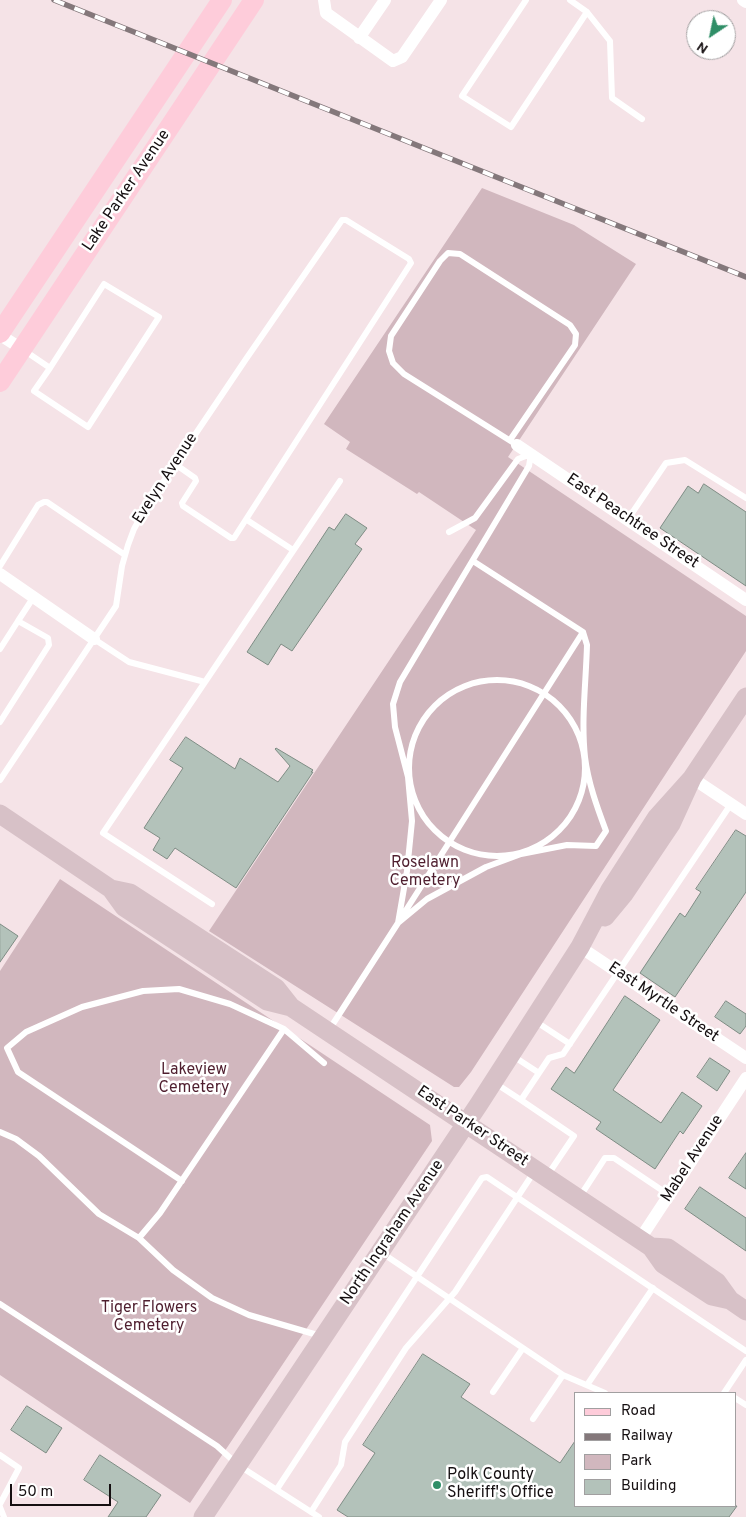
<!DOCTYPE html>
<style>
body{margin:0}
#map{position:relative;width:746px;height:1517px;overflow:hidden;background:#f5e3e7;font-family:Overpass,sans-serif}
canvas{display:block}
.legend{position:absolute;left:574px;top:1392px;width:162px;height:115px;box-sizing:border-box;background:#fff;border:1px solid #a19fa0;margin:0;padding:6px 9px;list-style:none;font-size:15px;color:#150f11}
.legend li{display:flex;align-items:center;gap:10px;height:25px}
.legend b{width:25px;border:1px solid #a19fa0}
.north{position:absolute;left:686px;top:10px;width:50px;height:50px;box-sizing:border-box;background:#fff;border:1px solid #a19fa0;border-radius:50%;rotate:214deg;font-size:14px;font-weight:700;line-height:20px;text-align:center;color:#150f11}
.north::after{content:'';display:block;margin:auto;width:18px;height:22px;background:#2f8e67;clip-path:polygon(50% 0,100% 100%,50% 72%,0 100%)}
.scale{position:absolute;left:10px;top:1484px;width:101px;height:22px;box-sizing:border-box;border:2px solid #150f11;border-top:0;padding-left:6px;font-size:15px;line-height:18px;white-space:nowrap;color:#150f11;-webkit-text-stroke:4px #fff;paint-order:stroke}
</style>
<div id="map">
<canvas width="746" height="1517"></canvas>
<ul class="legend">
<li><b style="height:6px;background:#feccda"></b>Road</li>
<li><b style="height:6px;background:#84787b"></b>Railway</li>
<li><b style="height:14px;background:#d1b7be"></b>Park</li>
<li><b style="height:14px;background:#b3c2ba"></b>Building</li>
</ul>
<div class="north">N</div>
<div class="scale">50 m</div>
</div>
<script>
const g = document.querySelector('canvas').getContext('2d');
g.lineJoin = 'round';
function fillPath(path, color) {
  g.fillStyle = color;
  g.fill(path, 'evenodd');
}
function trace(path, color, width, dash) {
  g.strokeStyle = color;
  g.lineWidth = width;
  g.lineCap = dash ? 'butt' : 'round';
  g.setLineDash(dash || []);
  g.stroke(path);
}
function drawText(font, color, halo, rows, align = 'center') {
  g.font = font + ' Overpass,sans-serif';
  g.lineWidth = 5;
  g.setLineDash([]);
  g.textBaseline = 'middle';
  g.strokeStyle = halo;
  g.fillStyle = color;
  for (const [text, x, y, turn = 0] of rows) {
    g.save();
    g.translate(x, y);
    g.rotate((+turn || 0) * Math.PI / 180);
    g.textAlign = isNaN(turn) ? turn : align;
    if (halo) g.strokeText(text, 0, 0);
    g.fillText(text, 0, 0);
    g.restore();
  }
}
fillPath(new Path2D(`
 M 482,188 L 574,225 L 636,264 L 508,457 L 746,616 L 746,651 L 471,1072 L 459,1087 L 454,1087 L 209,931 L 476,530 L 419,492 L 417,494 L 346,449 L 350,442 L 324,424 Z
 M 60,879 L 430,1125 L 432,1141 L 190,1503 L 0,1375 L 0,971 Z`), '#d1b7be');
const building = new Path2D(`
 M 704,484 L 746,512 L 746,586 L 660,528 L 688,486 L 698,493 Z
 M 346,514 L 367,528 L 355,544 L 362,549 L 292,651 L 281,644 L 268,665 L 247,652 L 329,527 L 334,530 Z
 M 186,737 L 235,769 L 240,758 L 278,782 L 290,766 L 275,749 L 276,748 L 313,770 L 311,772 L 313,772 L 236,888 L 175,848 L 167,859 L 153,850 L 160,838 L 144,828 L 183,768 L 170,760 Z
 M 736,830 L 746,836 L 746,892 L 675,997 L 640,973 L 680,913 L 685,917 L 701,892 L 696,889 Z
 M 0,924 L 18,936 L 0,962 Z
 M 625,996 L 660,1020 L 613,1090 L 661,1123 L 682,1092 L 702,1106 L 683,1134 L 680,1131 L 655,1169 L 596,1129 L 601,1122 L 551,1089 L 566,1067 L 574,1073 Z
 M 726,1001 L 746,1014 L 746,1026 L 740,1034 L 715,1017 Z
 M 710,1058 L 730,1071 L 717,1091 L 697,1077 Z
 M 746,1153 L 746,1189 L 729,1178 Z
 M 700,1187 L 746,1218 L 746,1251 L 685,1209 Z
 M 423,1354 L 470,1384 L 461,1397 L 560,1463 L 575,1441 L 575,1506 L 737,1506 L 729,1517 L 348,1517 L 337,1510 L 375,1453 L 363,1445 Z
 M 27,1406 L 62,1428 L 46,1453 L 11,1430 Z
 M 100,1455 L 161,1495 L 146,1517 L 108,1517 L 118,1502 L 84,1480 Z`);
fillPath(building, '#b3c2ba');
trace(building, '#7e8c84', 1);
trace(new Path2D(`
 M 526,0 L 462,96 L 511,127 L 587,12 L 570,0
 M 587,12 L 610,41 L 612,98 L 642,119
 M 25,351 L 50,368 L 34,391 L 88,427 L 159,317 L 104,284 L 50,368
 M 510,440 L 575,345 L 576,334 L 570,325 L 460,254 L 448,253 L 440,261 L 391,336 L 389,351 L 393,363 L 404,374 L 517,445
 M 628,519 L 666,463 L 685,460 L 746,498
 M 247,520 L 293,550
 M 0,566 L 38,505 L 44,502 L 47,502 L 125,555
 M 94,639 L 129,662 L 205,682 L 340,481
 M 0,649 L 18,621
 M409 768a88 88 0 1 1 176 0a88 88 0 1 1-176 0Z
 M 205,682 L 103,833 L 212,904
 M 0,722 L 49,645 L 48,638 L 18,621 L 33,598
 M 0,780 L 116,606 L 122,566 L 128,545 L 134,529 L 145,509 L 246,359 L 342,220 L 346,220 L 409,259 L 411,263 L 234,538 L 231,538 L 183,506 L 182,503 L 196,481 L 195,478 L 175,464
 M 401,918 L 583,632
 M 398,923 L 427,899 L 486,867 L 521,854 L 567,845 L 596,846 L 606,831 C 597,807 588,782 585,757 C 581,720 586,682 587,645 L 583,632 L 473,561
 M 535,1021 L 570,1044
 M 329,1030 L 398,923 L 407,871 L 412,821 L 408,777 L 395,727 L 393,704 L 400,682 L 529,466 L 531,454 L 518,459 L 475,518 L 449,532
 M 513,1056 L 539,1073
 M 495,1083 L 521,1100
 M 0,1132 L 16,1139 L 39,1156 L 99,1214 L 139,1238 L 173,1270 L 212,1298 L 249,1315 L 321,1336
 M 547,1176 L 574,1136 L 521,1100 L 549,1058 L 563,1054 L 731,804
 M 182,1181 L 18,1072 L 7,1048 L 26,1032 L 82,1007 L 143,991 L 179,989 L 230,1004 L 284,1029 L 324,1063
 M 579,1198 L 605,1158 L 614,1158 L 669,1195
 M 139,1238 L 160,1213 L 284,1029
 M 382,1253 L 563,1375 L 605,1393
 M 0,1304 L 217,1446 L 238,1465 L 319,1517
 M 587,1385 L 653,1288
 M 493,1392 L 523,1348
 M 724,1393 L 746,1360
 M 735,1398 L 746,1405
 M 533,1419 L 563,1375
 M 0,1455 L 19,1468 L 0,1504
 M 277,1489 L 482,1178 L 487,1177 L 746,1351
 M 0,1507 L 4,1517
 M 311,1512 L 341,1465 L 345,1442 L 406,1348 L 455,1292 L 534,1172`), '#fff', 6);
trace(new Path2D(`
 M 324,0 L 326,13 L 393,61 L 402,57 L 441,0
 M 743,0 L 746,2
 M 359,38 L 385,0
 M 0,335 L 22,349
 M 517,445 L 746,600
 M 0,574 L 94,639
 M 692,778 L 746,814
 M 580,947 L 746,1058
 M 640,1239 L 746,1078`), '#fff', 12);
trace(new Path2D(`
 M 0,814 L 111,889 L 124,907 L 267,1001 L 291,1007
 M 111,889 L 130,893 L 276,988 L 291,1007 L 651,1247 L 663,1264 L 712,1296 L 730,1300
 M 605,917 L 624,894 L 671,824 L 692,778 L 746,697
 M 651,1247 L 668,1248 L 717,1282 L 730,1300 L 746,1311
 M 203,1517 L 479,1104 L 580,947 L 610,890 L 657,817 L 692,778`), '#d7c1c7', 19);
trace(new Path2D(`
 M 0,333 L 222,0
 M 0,382 L 254,0`), '#feccda', 20);
const rail = new Path2D(`
 M 54,0 L 746,277`);
trace(rail, '#84787b', 5.5);
trace(rail, '#fff', 4, [11]);
for (const [x, y, r, color] of [
 [437,1485,5,"#2f8e67"]
]) {
  const dot = new Path2D();
  dot.arc(x, y, r, 0, 2 * Math.PI);
  g.fillStyle = color;
  g.fill(dot);
  trace(dot, '#fff', 2);
}
drawText('16px', '#150f11', '#fff', [
 ["Lake Parker Avenue",127,191,-56],
 ["Evelyn Avenue",166,479,-57],
 ["East Peachtree Street",632,522,34],
 ["East Myrtle Street",663,1003,34],
 ["East Parker Street",472,1127,34],
 ["Mabel Avenue",693,1159,-57],
 ["North Ingraham Avenue",393,1233,-56]
]);
drawText('16px', '#4f1f2f', '#fff', [
 ["Roselawn",425,864],
 ["Cemetery",425,882],
 ["Lakeview",194,1071],
 ["Cemetery",194,1089],
 ["Tiger Flowers",149,1309],
 ["Cemetery",149,1327]
]);
drawText('16px', '#150f11', '#fff', [
 ["Polk County",447,1476],
 ["Sheriff's Office",447,1494]
], 'left');
</script>
